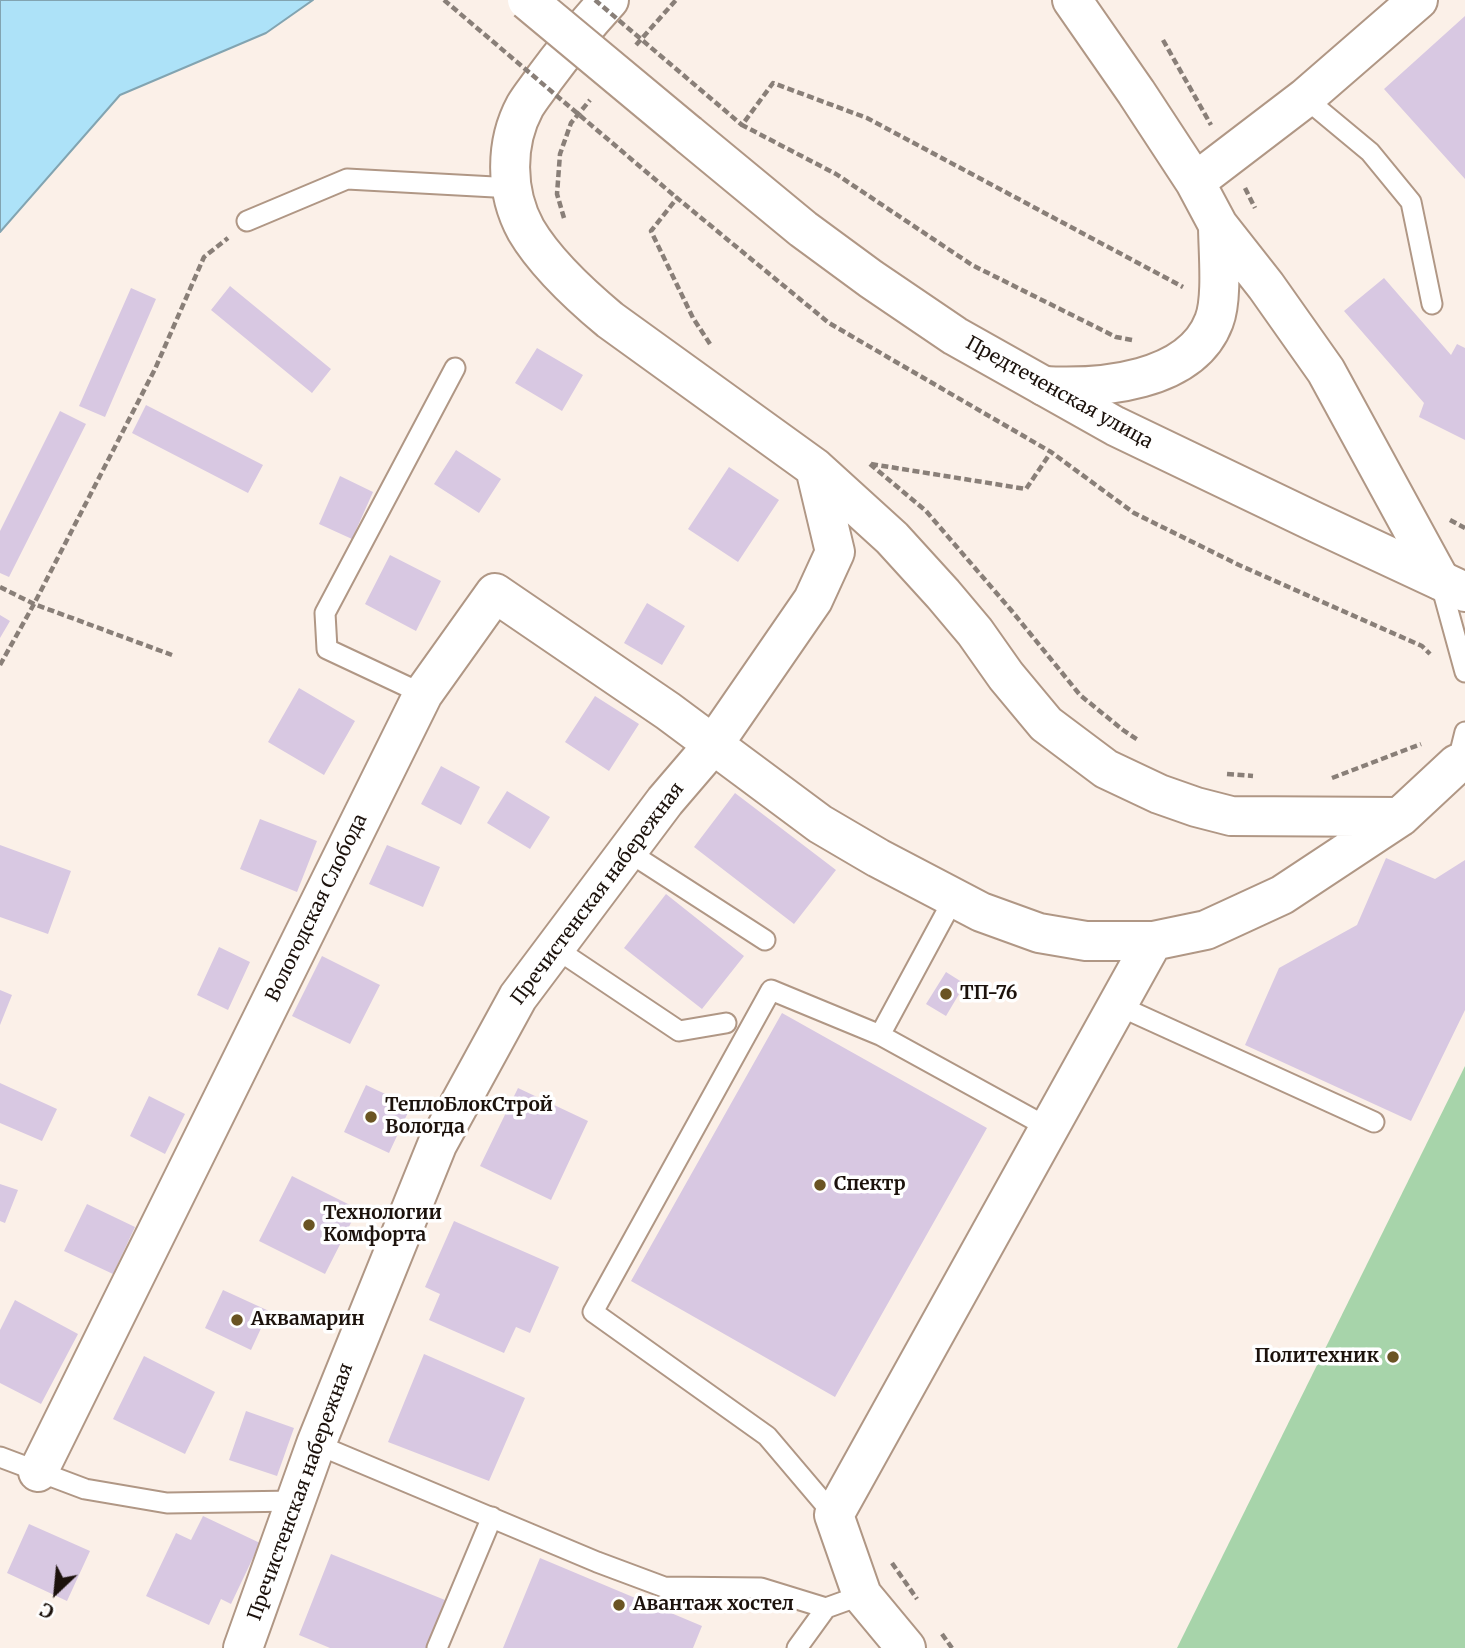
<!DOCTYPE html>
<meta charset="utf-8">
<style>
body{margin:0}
#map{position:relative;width:1465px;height:1648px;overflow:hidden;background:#fbf0e8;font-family:Merriweather,serif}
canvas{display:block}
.north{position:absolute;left:21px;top:1557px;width:70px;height:70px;-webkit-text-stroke:5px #fff;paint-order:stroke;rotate:206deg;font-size:19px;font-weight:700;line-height:28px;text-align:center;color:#1c120c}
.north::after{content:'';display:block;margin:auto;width:24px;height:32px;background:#1c120c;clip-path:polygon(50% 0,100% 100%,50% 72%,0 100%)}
</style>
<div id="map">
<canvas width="1465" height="1648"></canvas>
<div class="north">С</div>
</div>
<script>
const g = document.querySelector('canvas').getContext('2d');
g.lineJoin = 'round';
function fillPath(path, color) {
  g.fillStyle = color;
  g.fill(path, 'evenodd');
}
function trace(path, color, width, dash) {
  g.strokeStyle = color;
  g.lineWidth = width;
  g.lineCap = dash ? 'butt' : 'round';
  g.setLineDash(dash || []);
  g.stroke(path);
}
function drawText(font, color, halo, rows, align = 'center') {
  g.font = font + ' Merriweather,serif';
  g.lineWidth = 7;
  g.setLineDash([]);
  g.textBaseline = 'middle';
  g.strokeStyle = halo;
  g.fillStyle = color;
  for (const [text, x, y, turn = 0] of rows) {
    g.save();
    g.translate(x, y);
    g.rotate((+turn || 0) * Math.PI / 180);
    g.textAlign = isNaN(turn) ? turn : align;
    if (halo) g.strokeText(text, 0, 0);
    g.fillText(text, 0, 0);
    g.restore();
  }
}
fillPath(new Path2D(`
 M 1465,1066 L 1465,1648 L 1177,1648 Z`), '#a7d4aa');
const water = new Path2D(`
 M 0,0 L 313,0 L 266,33 L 120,95 L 0,232 Z`);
fillPath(water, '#ade2f8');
trace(water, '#82a4b1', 2);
fillPath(new Path2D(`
 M 1465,16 L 1465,179 L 1384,89 Z
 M 1384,278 L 1451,355 L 1457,344 L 1465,348 L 1465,440 L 1419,417 L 1424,403 L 1344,311 Z
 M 230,286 L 331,369 L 312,393 L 211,310 Z
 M 131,288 L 156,299 L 105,417 L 79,406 Z
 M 537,348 L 583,375 L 562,411 L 515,383 Z
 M 146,405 L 263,465 L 248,493 L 132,433 Z
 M 60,411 L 86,424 L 9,577 L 0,573 L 0,531 Z
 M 456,450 L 501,479 L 479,513 L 434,484 Z
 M 729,467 L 779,500 L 738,562 L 688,529 Z
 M 340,476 L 373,492 L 352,539 L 319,524 Z
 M 390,555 L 441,581 L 416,631 L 365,604 Z
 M 647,603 L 685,626 L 662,665 L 624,643 Z
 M 0,615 L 10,621 L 0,638 Z
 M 299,688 L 355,721 L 324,775 L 268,742 Z
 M 595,696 L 639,724 L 609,771 L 565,742 Z
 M 441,766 L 480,787 L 461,825 L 421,804 Z
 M 507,791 L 550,817 L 530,849 L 487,823 Z
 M 735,793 L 836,870 L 794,924 L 694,847 Z
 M 260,819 L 317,841 L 297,892 L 240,869 Z
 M 0,845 L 71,871 L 48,934 L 0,917 Z
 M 387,845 L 440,867 L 423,907 L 369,884 Z
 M 1386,858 L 1435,879 L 1465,860 L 1465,1010 L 1411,1121 L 1245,1045 L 1279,968 L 1357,925 Z
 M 666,894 L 744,956 L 702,1009 L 624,948 Z
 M 219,947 L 250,962 L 228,1010 L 197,995 Z
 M 322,956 L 380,985 L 350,1044 L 292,1016 Z
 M 946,972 L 965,984 L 946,1016 L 926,1004 Z
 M 0,990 L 12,995 L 0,1025 Z
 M 782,1013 L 987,1128 L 835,1397 L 631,1281 Z
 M 0,1083 L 57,1109 L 42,1141 L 0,1123 Z
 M 366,1085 L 411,1106 L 389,1153 L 344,1132 Z
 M 518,1088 L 588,1121 L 551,1200 L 480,1166 Z
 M 149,1096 L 185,1114 L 165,1154 L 130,1136 Z
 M 292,1176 L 358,1209 L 325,1274 L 259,1241 Z
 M 0,1184 L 18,1190 L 5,1223 L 0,1221 Z
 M 87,1204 L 135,1227 L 113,1274 L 64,1251 Z
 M 454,1221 L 559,1267 L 530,1333 L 516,1327 L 504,1353 L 429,1320 L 440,1294 L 425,1287 Z
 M 223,1290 L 269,1311 L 251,1350 L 205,1328 Z
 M 15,1300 L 78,1334 L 41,1404 L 0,1383 L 0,1330 Z
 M 424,1354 L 525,1398 L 489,1481 L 388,1442 Z
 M 144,1356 L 215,1392 L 185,1454 L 113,1419 Z
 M 246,1411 L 294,1428 L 277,1476 L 229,1460 Z
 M 203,1516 L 260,1543 L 231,1604 L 221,1599 L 209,1625 L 146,1596 L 176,1533 L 191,1540 Z
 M 29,1524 L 90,1551 L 67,1601 L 7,1573 Z
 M 331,1554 L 445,1600 L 426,1648 L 330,1648 L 299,1635 Z
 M 540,1558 L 702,1626 L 693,1648 L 503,1648 Z`), '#d8c8e2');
const lane = new Path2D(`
 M 1305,98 L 1370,152 L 1411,202 L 1432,304
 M 247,221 L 347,179 L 513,188
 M 1440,581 L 1465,672
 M 423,694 L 327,649 L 325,613 L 455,368
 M 1457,764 L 1465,732
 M 627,851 L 765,940
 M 555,948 L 679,1031 L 726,1023
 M 1117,1005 L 1374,1122
 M 880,1035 L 954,898
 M 316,1444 L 597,1562 L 664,1587 L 761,1588 L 826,1608 L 862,1595
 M 0,1457 L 85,1489 L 167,1503 L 296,1501
 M 834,1515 L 767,1436 L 593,1312 L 771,990 L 880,1035 L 1049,1128
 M 437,1648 L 492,1517
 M 797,1648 L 826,1608`);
const street = new Path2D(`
 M 609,0 C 586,25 564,52 544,79 C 538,88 531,96 525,106 C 505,143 505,192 526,230 C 546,264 580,295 610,320 L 815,468 L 892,538 L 943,594 L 975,632 L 1006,676 L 1046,724 L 1106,769 L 1159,794 L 1196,807 L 1231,816 L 1400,817
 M 1072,0 L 1136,92 L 1195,182 L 1218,225 L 1266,286 L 1326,371 L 1440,580
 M 1195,182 L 1305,98 L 1418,0
 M 1044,386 C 1100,389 1191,382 1214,321 C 1223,298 1218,250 1218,225
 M 38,1472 L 423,694 L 495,593 L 668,711 L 820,824 L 878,858 L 981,912 L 1039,933 L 1086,941 L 1153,941 L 1206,930 L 1282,895 L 1400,817 L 1457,764
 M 243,1648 L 316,1444 L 437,1145 L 518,997 L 665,801 L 713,745 L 813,600 L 835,552 L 815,468
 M 906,1648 L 862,1595 L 834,1515 L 1153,941`);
const secondary = new Path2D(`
 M 688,134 L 803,229 L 871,279 L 955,336 L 1115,426 L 1313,521 L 1465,592`);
trace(lane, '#b09785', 23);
trace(street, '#b09785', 42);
trace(secondary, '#b09785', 42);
trace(new Path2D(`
 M 1163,40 L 1211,125
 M 636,45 L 676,0
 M 1245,188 L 1255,208
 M 564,218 L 557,194 L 560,154 L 571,123 L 590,100
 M 1132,340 L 1116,337 L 972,265 L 836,174 L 742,125 L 773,83 L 867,118 L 1183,287
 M 710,344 L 693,318 L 651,231 L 677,198 L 829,323 L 1051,452 L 1134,513 L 1239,565 L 1422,646 L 1430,654
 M 870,464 L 926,511 L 1011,610 L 1080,695 L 1123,730 L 1138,740
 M 871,464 L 1026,489 L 1051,452
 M 1450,520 L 1465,528
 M 0,587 L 34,604 L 172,655
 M 0,665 L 34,604 L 155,369 L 204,257 L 228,238
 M 1227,774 L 1253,776
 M 1332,778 L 1421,744
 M 892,1563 L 917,1599
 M 942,1634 L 952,1648`), '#897f78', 4.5, [7, 3.5]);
trace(lane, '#fff', 19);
trace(street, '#fff', 38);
trace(secondary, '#fff', 38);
const secondaryBridge = new Path2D(`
 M 527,0 L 688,134`);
trace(secondaryBridge, '#b09785', 42, []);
trace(new Path2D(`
 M 444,0 L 677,198
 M 595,0 L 742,125`), '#897f78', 4.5, [7, 3.5]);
trace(secondaryBridge, '#fff', 38);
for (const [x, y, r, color] of [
 [946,994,7,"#6a5423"],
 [371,1117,7,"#6a5423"],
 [820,1185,7,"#6a5423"],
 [309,1225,7,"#6a5423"],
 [237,1320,7,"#6a5423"],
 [1393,1357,7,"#6a5423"],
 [619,1605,7,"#6a5423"]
]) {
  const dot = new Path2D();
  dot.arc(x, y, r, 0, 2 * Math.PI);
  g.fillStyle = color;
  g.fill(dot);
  trace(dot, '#fff', 2.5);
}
drawText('19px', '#1c120c', '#fff', [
 ["Предтеченская улица",1059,393,29],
 ["Пречистенская набережная",598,894,-53],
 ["Вологодская Слобода",317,908,-64],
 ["Пречистенская набережная",301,1492,-70]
]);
drawText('bold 19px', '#1c120c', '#fff', [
 ["ТП-76",960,994],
 ["ТеплоБлокСтрой",385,1106],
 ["Вологда",385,1128],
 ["Спектр",834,1185],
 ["Технологии",323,1214],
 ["Комфорта",323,1236],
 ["Аквамарин",251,1320],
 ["Политехник",1379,1357,"right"],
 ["Авантаж хостел",633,1605]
], 'left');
</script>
